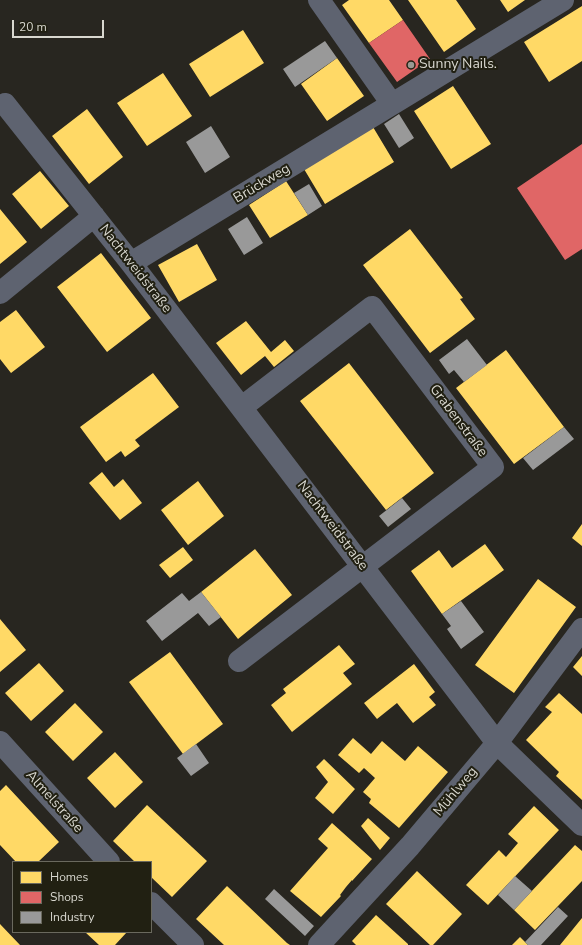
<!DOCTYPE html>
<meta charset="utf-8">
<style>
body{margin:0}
#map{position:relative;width:582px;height:945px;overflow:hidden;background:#282620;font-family:"Nunito Sans",sans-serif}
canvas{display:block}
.legend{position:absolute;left:12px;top:861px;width:140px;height:72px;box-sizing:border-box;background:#212012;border:1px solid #6a695e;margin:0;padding:5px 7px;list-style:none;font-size:12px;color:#d8d7cf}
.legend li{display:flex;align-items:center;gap:8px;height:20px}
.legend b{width:20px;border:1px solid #6a695e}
.scale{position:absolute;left:12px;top:20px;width:92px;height:18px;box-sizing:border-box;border:2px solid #d8d7cf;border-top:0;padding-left:5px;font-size:12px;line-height:14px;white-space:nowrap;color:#d8d7cf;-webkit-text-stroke:3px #212012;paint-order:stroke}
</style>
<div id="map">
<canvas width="582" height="945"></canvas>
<ul class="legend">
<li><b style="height:11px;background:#ffd966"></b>Homes</li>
<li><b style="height:11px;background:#e06666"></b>Shops</li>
<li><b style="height:11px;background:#999"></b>Industry</li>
</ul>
<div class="scale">20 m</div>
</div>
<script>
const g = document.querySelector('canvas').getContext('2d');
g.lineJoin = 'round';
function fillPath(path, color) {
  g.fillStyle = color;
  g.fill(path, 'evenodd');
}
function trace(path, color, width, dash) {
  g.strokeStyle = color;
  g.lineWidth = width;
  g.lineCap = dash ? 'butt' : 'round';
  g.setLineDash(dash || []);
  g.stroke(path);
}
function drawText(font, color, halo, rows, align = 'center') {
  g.font = font + ' "Nunito Sans",sans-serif';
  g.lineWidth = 4;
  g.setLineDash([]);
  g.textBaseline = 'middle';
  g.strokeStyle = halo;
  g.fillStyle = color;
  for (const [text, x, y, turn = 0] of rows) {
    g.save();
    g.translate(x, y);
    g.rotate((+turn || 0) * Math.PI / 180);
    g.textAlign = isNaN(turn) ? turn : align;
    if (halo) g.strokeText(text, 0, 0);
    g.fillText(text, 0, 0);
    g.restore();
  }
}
fillPath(new Path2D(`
 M 349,0 L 389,0 L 403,20 L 369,43 L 342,5 Z
 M 408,0 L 456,0 L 476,29 L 444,52 Z
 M 500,0 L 525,0 L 508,12 Z
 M 582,6 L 582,61 L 549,82 L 524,42 Z
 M 243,30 L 264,63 L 210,97 L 189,64 Z
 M 337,58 L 364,96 L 327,121 L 301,84 Z
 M 163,73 L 192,116 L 147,146 L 117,103 Z
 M 453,86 L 491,144 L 451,169 L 414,111 Z
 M 87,109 L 123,157 L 89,184 L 52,136 Z
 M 373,127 L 394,162 L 325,204 L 304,169 Z
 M 40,171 L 69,206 L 41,229 L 12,194 Z
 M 286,181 L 308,215 L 270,238 L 249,205 Z
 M 0,209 L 27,242 L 0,264 Z
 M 410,229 L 463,298 L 460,299 L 475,319 L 430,353 L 363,265 Z
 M 197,244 L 217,280 L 179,302 L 158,265 Z
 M 101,253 L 151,318 L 107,352 L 57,287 Z
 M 16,310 L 45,347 L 11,373 L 0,359 L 0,322 Z
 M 246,321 L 271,352 L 285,340 L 294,351 L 274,367 L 265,356 L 241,375 L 216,343 Z
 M 506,350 L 564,427 L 514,464 L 456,388 Z
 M 349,363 L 434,473 L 386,510 L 300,401 Z
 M 153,373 L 179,407 L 135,440 L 140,446 L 125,457 L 121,451 L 106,462 L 80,427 Z
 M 102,472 L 114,487 L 123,479 L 142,503 L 120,520 L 89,483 Z
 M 198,481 L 224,516 L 188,545 L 161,510 Z
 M 582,524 L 582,546 L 572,538 Z
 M 485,544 L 504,570 L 442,614 L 411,571 L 439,550 L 452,568 Z
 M 183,547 L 193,560 L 170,578 L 159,565 Z
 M 255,549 L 292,595 L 238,639 L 201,592 Z
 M 538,579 L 576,607 L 514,693 L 475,665 Z
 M 0,619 L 26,650 L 0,672 Z
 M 339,645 L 355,664 L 343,673 L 352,684 L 292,732 L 271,705 L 286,693 L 283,689 Z
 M 170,652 L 223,724 L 183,754 L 129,682 Z
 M 582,656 L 582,676 L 573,667 Z
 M 39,663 L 64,691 L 31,721 L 5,693 Z
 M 414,664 L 435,692 L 429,697 L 436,705 L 413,723 L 397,703 L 377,719 L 364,703 Z
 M 559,693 L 582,714 L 582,800 L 556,776 L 559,772 L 526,740 L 552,712 L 545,707 Z
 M 75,703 L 103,732 L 73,761 L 45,732 Z
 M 353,738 L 371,754 L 382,741 L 405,761 L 418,746 L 448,772 L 399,828 L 369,803 L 371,799 L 363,792 L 375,778 L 364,768 L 359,773 L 338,755 Z
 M 115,752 L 143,782 L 115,808 L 87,778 Z
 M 324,759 L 355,789 L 333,814 L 315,798 L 328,782 L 316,767 Z
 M 6,785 L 59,842 L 38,862 L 16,862 L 0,845 L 0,791 Z
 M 147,805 L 207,861 L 172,897 L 151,877 L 151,862 L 135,862 L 113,841 Z
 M 534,806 L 559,830 L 488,905 L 466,885 L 499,850 L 506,857 L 518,843 L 508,834 Z
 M 368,818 L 390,838 L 380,850 L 361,826 Z
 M 332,823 L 372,859 L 352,881 L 352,880 L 346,887 L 340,895 L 341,896 L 321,917 L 290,891 L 328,848 L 318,839 Z
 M 575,845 L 582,851 L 582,881 L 535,930 L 514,910 Z
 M 417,871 L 462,914 L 433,945 L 430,945 L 386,904 Z
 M 227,886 L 287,943 L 290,945 L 224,945 L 196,919 Z
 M 376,915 L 408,944 L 408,945 L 356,945 L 352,941 Z
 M 582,918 L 582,945 L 560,945 Z
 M 0,924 L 20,945 L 0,945 Z
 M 85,932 L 127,932 L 115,945 L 99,945 Z
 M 520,937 L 528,945 L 512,945 Z`), '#ffd966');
fillPath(new Path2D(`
 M 403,20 L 430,59 L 397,82 L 369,43 Z
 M 582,144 L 582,249 L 565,260 L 517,188 Z`), '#e06666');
fillPath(new Path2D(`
 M 325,41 L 337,58 L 295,87 L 283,69 Z
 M 399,114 L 414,138 L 399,148 L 384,124 Z
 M 211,126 L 230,157 L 205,173 L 186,142 Z
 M 309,184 L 322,206 L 308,215 L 294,193 Z
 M 247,217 L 263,243 L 244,255 L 228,229 Z
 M 467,339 L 487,365 L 464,382 L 454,370 L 449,374 L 439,360 Z
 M 564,427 L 574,439 L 533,470 L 523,458 Z
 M 402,498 L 411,509 L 388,527 L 379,516 Z
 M 201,592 L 221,617 L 209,626 L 198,613 L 162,641 L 146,621 L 182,593 L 189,601 Z
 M 461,601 L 484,632 L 461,649 L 447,629 L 451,626 L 442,614 Z
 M 196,744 L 209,763 L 191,776 L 177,758 Z
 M 515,876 L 532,891 L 514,910 L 498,895 Z
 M 274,889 L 314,926 L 305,936 L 265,899 Z
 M 558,907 L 568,916 L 541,945 L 528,945 L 525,942 Z`), '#999');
trace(new Path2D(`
 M 319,0 L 392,104
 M 5,104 L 131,263 L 497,743 L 582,825
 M 131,263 L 563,0
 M 0,293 L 94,216
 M 239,661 L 493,467 L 372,307 L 242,407
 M 0,742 L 109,862
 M 151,903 L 193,945
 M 319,945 L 410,846 L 497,743 L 582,629`), '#5e6370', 22);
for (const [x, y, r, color] of [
 [411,65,4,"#9a9992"]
]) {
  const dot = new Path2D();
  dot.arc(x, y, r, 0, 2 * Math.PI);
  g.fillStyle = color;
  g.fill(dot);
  trace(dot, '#212012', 1.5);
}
drawText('14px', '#d8d7cf', '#212012', [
 ["Sunny Nails.",419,65]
], 'left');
drawText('14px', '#d8d7cf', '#212012', [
 ["Brückweg",262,184,-31],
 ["Nachtweidstraße",135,269,52],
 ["Grabenstraße",458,421,53],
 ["Nachtweidstraße",332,526,53],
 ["Mühlweg",456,792,-50],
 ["Almelstraße",54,802,48]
]);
</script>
